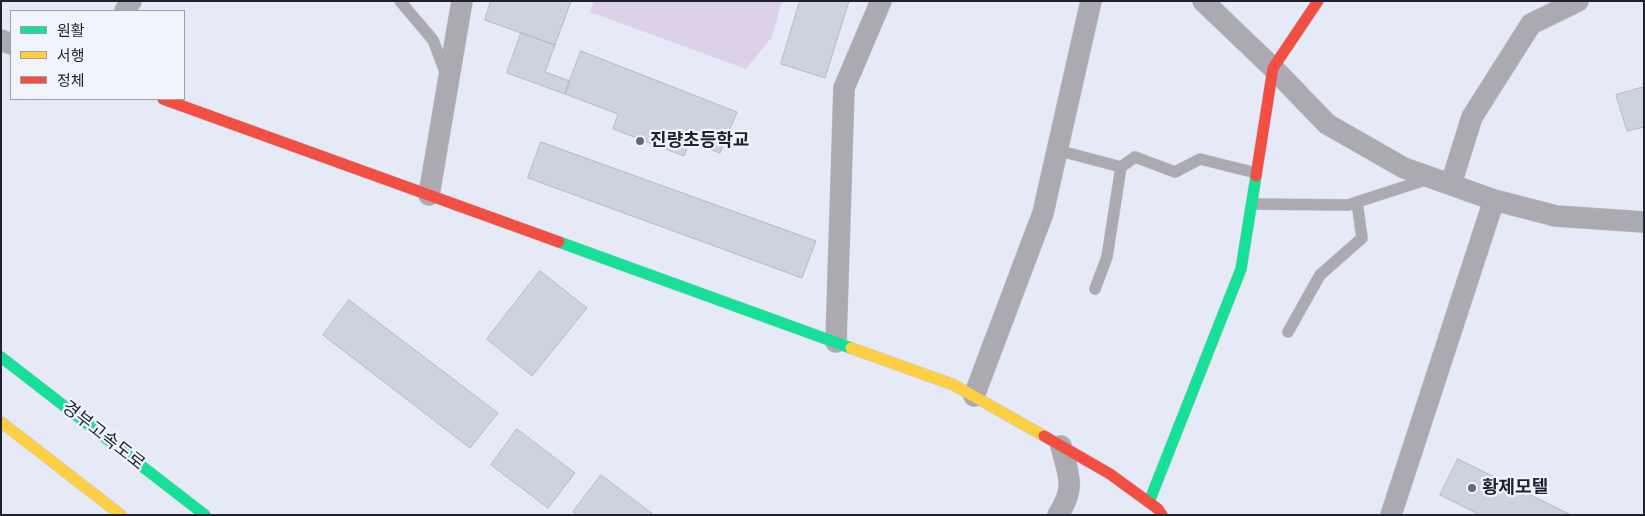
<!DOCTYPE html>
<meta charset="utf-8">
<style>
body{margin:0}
#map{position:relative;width:1645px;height:516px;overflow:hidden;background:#e6eaf6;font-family:"Space Grotesk","Noto Sans KR",sans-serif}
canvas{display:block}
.frame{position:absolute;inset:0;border:2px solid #1e222e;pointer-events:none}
.legend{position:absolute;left:10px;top:10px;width:175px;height:90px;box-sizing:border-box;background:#f2f4fc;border:1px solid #9da0aa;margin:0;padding:6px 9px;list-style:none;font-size:15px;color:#1e222e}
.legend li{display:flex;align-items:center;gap:10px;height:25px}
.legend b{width:25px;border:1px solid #9da0aa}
</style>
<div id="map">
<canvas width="1645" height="516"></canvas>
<div class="frame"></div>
<ul class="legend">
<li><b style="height:6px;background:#16e098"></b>원활</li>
<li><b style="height:6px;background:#ffcf43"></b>서행</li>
<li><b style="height:6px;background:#f24e42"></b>정체</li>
</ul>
</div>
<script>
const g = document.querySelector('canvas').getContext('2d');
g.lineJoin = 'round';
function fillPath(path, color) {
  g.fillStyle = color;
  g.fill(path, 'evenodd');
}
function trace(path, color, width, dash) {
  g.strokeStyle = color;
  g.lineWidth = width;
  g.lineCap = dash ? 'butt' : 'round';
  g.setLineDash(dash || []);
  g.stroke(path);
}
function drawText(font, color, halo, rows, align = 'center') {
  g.font = font + ' "Space Grotesk","Noto Sans KR",sans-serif';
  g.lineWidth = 4.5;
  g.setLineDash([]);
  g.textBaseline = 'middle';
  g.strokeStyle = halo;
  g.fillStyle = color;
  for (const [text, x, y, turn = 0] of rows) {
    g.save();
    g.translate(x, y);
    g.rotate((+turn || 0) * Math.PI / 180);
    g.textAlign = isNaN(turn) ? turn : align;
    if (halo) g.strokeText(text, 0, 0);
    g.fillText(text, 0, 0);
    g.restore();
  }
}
fillPath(new Path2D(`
 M 594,1 L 782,1 L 772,37 L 746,69 L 590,12 Z`), '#dcd1e7');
const building = new Path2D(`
 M 491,1 L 571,1 L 555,45 L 485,20 Z
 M 800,1 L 849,1 L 825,78 L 781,64 Z
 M 521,33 L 555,45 L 545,72 L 570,81 L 565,94 L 507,73 Z
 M 581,51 L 737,112 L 720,153 L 690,142 L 684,156 L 613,129 L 618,114 L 565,94 Z
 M 1644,87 L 1644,127 L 1627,131 L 1616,95 Z
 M 541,142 L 816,241 L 802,278 L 528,178 Z
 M 540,271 L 587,308 L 532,376 L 487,339 Z
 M 349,300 L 498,413 L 470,448 L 323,335 Z
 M 517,429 L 575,473 L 548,508 L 491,465 Z
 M 1458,459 L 1571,515 L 1480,515 L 1440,495 Z
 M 601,475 L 654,515 L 576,515 L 573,512 Z`);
fillPath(building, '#ccd3de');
trace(building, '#b3bac4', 1);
const lane = new Path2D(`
 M 400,1 L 433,40 L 446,74
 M 1057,150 L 1121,167 L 1135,157 L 1175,172 L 1200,159 L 1256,173
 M 1252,204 L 1348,205 L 1428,179
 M 1095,289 L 1107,257 L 1121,167
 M 1288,332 L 1320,275 L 1362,238 L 1357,202`);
const street = new Path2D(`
 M 1203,1 L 1273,68 L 1327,124 L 1404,168 L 1494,200 L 1556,216 L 1644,222
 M 125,11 L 131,1
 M 1,40 L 11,44
 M 1451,184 L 1472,117 L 1531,24 L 1578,1
 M 429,195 L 462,1
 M 836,342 L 844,88 L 881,1
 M 974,396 L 1043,213 L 1091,1
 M 1058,515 C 1076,487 1069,476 1061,446
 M 1391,515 L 1494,200`);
const fast = new Path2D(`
 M 559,242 L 851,348
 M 1,357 L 205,515
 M 1149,502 L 1241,269 L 1256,176`);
const slow = new Path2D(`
 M 851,348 L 954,385 L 1044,436
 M 1,422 L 121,515`);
const jam = new Path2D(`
 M 163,99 L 559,242
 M 1256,176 L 1273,68 L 1318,1
 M 1044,436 L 1110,474 L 1158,509 L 1162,515`);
trace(lane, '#c4c7d0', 12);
trace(street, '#c4c7d0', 22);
trace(fast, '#c4c7d0', 12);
trace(slow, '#c4c7d0', 12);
trace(jam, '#c4c7d0', 12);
trace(lane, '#aaaab0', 11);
trace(street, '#aaaab0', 21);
trace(fast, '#16e098', 11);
trace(slow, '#ffcf43', 11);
trace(jam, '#f24e42', 11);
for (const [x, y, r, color] of [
 [640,141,5,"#646874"],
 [1472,488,5,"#646874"]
]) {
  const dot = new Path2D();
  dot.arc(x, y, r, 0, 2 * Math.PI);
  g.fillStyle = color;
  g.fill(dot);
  trace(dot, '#f2f4fc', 2);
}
drawText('bold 18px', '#1e222e', '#f2f4fc', [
 ["진량초등학교",650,141],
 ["황제모텔",1482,488]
], 'left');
drawText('18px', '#1e222e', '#f2f4fc', [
 ["경부고속도로",103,436,38]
]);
</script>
